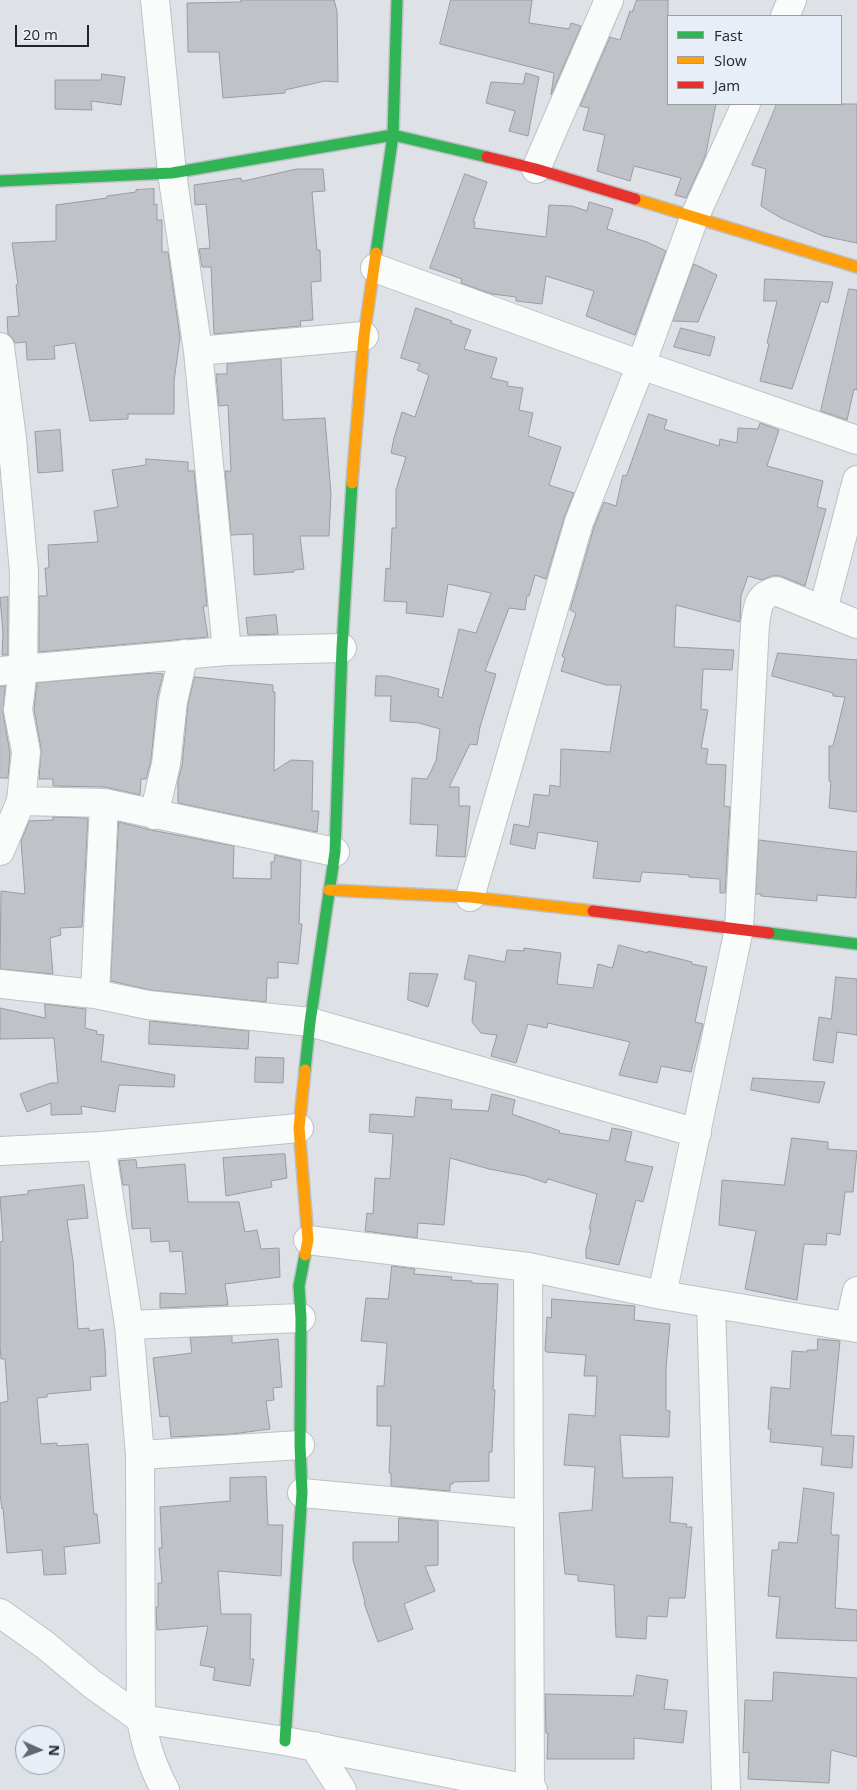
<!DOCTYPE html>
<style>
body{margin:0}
#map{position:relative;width:857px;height:1790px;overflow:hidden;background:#dee2e7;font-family:"Open Sans",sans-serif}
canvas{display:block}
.legend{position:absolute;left:667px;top:15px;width:175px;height:90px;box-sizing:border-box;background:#e7eef8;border:1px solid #999ea5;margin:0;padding:6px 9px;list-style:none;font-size:15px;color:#232529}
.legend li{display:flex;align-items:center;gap:10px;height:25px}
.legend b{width:25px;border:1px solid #999ea5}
.north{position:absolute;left:15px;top:1725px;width:50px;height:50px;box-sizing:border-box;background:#e7eef8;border:1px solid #999ea5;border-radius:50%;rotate:92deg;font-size:14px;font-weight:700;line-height:20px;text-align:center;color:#232529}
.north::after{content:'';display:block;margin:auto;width:18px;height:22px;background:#64676c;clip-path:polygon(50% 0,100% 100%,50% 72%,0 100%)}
.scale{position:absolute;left:15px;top:25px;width:74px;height:22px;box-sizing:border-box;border:2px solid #232529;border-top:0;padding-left:6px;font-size:15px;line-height:18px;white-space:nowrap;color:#232529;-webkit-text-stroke:4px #e7eef8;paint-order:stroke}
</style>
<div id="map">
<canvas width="857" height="1790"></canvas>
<ul class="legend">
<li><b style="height:6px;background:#30b455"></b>Fast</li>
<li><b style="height:6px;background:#ff9f0a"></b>Slow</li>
<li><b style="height:6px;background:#e5322d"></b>Jam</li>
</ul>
<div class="north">N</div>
<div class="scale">20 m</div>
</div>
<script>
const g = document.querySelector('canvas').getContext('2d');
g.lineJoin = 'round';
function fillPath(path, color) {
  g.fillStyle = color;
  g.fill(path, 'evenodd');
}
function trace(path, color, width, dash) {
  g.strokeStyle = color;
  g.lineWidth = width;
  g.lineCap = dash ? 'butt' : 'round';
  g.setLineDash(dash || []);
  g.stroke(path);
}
const building = new Path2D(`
 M 241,0 L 334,0 L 337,11 L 338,82 L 325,81 L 285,90 L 285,93 L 223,98 L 219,52 L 188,52 L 187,3 L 241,2 Z
 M 451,0 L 532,0 L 529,23 L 569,29 L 571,23 L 581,26 L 551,95 L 554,73 L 440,44 Z
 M 637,0 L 668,0 L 668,104 L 716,104 L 705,157 L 686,198 L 675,195 L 681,178 L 634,166 L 630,181 L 597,171 L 605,135 L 583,130 L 589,108 L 580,106 L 610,37 L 620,40 L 630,11 L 632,12 Z
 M 526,73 L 539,77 L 528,136 L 509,131 L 515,111 L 486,103 L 491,82 L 523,84 Z
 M 102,74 L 125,77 L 121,105 L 91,101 L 92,110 L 55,109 L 55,80 L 101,80 Z
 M 777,104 L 857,104 L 857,243 L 823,236 L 781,218 L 761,206 L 766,169 L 752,165 Z
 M 297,169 L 323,169 L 325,191 L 312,192 L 317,250 L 320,250 L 321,281 L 311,282 L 313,320 L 300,321 L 301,326 L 214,334 L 211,267 L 202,267 L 199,249 L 210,248 L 206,204 L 195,205 L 194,185 L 241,178 L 242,181 Z
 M 465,174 L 487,182 L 473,222 L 475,222 L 474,228 L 546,237 L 549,205 L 572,206 L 587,211 L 589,202 L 613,209 L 607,229 L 647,242 L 666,251 L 635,335 L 586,316 L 594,291 L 546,276 L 542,304 L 516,301 L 516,297 L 492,294 L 461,283 L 462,279 L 430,268 Z
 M 154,189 L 154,205 L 157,204 L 157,220 L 162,220 L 162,252 L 168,252 L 180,338 L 174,381 L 174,414 L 128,414 L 128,419 L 90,421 L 75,343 L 54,346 L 55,359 L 27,360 L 26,342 L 15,343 L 12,337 L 8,334 L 7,317 L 19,316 L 16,285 L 18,284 L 12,243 L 56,241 L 56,205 L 107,198 L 107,196 L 136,192 L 136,190 Z
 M 694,264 L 717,275 L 698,322 L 673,321 Z
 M 765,279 L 833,282 L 828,303 L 821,301 L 792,389 L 760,381 L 769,344 L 767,343 L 777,301 L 764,301 Z
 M 849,289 L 857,290 L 857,390 L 854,389 L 847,420 L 821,411 Z
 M 416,308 L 452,321 L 451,323 L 471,330 L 464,349 L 497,358 L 491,378 L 508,382 L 507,386 L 523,388 L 519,410 L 533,413 L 528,436 L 561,447 L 549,485 L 574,493 L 564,518 L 546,579 L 535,575 L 529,596 L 527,596 L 525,610 L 509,608 L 485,671 L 496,674 L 480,727 L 477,745 L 470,744 L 449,787 L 459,787 L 459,806 L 470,806 L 465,857 L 436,856 L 438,825 L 410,824 L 412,778 L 427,779 L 436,761 L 440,729 L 419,723 L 390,721 L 391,696 L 375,696 L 376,676 L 387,676 L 439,689 L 438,696 L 442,698 L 459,629 L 476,633 L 491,593 L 448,584 L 443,617 L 406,613 L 407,602 L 384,601 L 386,568 L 390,569 L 392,528 L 396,528 L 396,490 L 406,457 L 391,453 L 394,438 L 402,412 L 415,417 L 429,375 L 417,370 L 420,364 L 401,358 Z
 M 681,328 L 715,337 L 710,356 L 674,347 Z
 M 281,359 L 283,420 L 325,418 L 331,494 L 329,536 L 300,536 L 304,569 L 294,570 L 294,572 L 254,575 L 253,534 L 231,535 L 225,471 L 231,471 L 228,405 L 219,406 L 216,374 L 227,374 L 227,364 Z
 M 649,414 L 667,420 L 664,429 L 719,446 L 720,439 L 737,443 L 738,428 L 758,429 L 760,423 L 779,430 L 767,466 L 823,481 L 817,507 L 826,509 L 805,586 L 781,576 L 771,576 L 762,580 L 748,576 L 741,596 L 740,622 L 676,605 L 674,647 L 734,650 L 732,670 L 703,669 L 701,709 L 708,710 L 701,748 L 708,749 L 706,764 L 726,765 L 724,806 L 730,807 L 725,893 L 720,893 L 720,879 L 689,877 L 689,875 L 642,872 L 640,882 L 593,878 L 598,842 L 538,832 L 535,849 L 510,844 L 514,824 L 529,827 L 534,794 L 549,796 L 550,785 L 560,787 L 561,749 L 610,752 L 621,685 L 606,685 L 561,671 L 565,658 L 562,656 L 576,613 L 570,610 L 594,527 L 604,502 L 616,506 L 623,475 L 626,476 Z
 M 60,430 L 63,471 L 38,473 L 35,432 Z
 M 146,459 L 188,462 L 188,471 L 194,471 L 207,606 L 203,606 L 208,637 L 39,652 L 39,596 L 47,596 L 45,568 L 49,568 L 48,545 L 98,542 L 94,511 L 118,507 L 112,470 L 146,465 Z
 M 8,597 L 8,655 L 2,655 L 3,632 L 0,598 Z
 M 276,615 L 278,634 L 248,635 L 246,618 Z
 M 778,653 L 857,660 L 857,812 L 829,808 L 831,781 L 829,781 L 829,746 L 833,746 L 845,697 L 833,696 L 833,693 L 772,676 Z
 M 154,673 L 163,674 L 157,699 L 151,761 L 146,779 L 141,779 L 140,795 L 105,787 L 53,786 L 53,779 L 39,779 L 41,749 L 34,709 L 37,683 Z
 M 195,677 L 273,685 L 273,692 L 275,692 L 274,771 L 291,760 L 313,761 L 312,811 L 319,811 L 317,832 L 178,803 L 178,780 L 182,766 L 188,704 Z
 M 0,686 L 5,686 L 3,713 L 10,753 L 8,778 L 0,778 Z
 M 53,817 L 88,818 L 82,927 L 60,928 L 61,935 L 50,938 L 53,974 L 0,969 L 1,891 L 25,894 L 21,841 L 29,821 L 53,820 Z
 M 119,822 L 151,830 L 234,846 L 233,878 L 271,879 L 271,862 L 274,862 L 275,855 L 301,861 L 299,924 L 302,924 L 298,964 L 278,962 L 278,978 L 267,978 L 266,1002 L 150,990 L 111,981 Z
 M 759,840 L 857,852 L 856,898 L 817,895 L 817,901 L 761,896 L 761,894 L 756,894 Z
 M 619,945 L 648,953 L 648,951 L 692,962 L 692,964 L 707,967 L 695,1022 L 703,1024 L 691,1072 L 661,1066 L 657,1083 L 619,1075 L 630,1042 L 548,1023 L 547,1028 L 528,1024 L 516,1063 L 491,1056 L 497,1035 L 481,1033 L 472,1022 L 476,982 L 464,979 L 469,955 L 505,962 L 507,950 L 524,951 L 524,948 L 561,953 L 557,984 L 593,988 L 598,964 L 612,968 Z
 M 410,973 L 438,974 L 428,1007 L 408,1000 Z
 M 836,977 L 857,979 L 857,1035 L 837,1032 L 833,1063 L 813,1060 L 819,1017 L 831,1019 Z
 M 45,1004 L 86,1009 L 85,1028 L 97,1031 L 96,1034 L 104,1035 L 101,1061 L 175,1075 L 174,1087 L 119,1085 L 115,1112 L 81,1106 L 82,1114 L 51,1115 L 51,1103 L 27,1112 L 20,1094 L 51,1083 L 58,1083 L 54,1038 L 0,1039 L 0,1008 L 45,1018 Z
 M 150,1021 L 249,1031 L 248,1049 L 149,1044 Z
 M 256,1057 L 284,1058 L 283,1083 L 255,1082 Z
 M 753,1078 L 825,1082 L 819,1103 L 751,1090 Z
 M 492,1094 L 515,1100 L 512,1114 L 560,1131 L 559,1133 L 609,1141 L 612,1128 L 632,1132 L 625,1161 L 653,1167 L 643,1202 L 636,1200 L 619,1265 L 586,1258 L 586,1249 L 591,1229 L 589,1229 L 597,1194 L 548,1179 L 546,1183 L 526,1176 L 489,1169 L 450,1158 L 444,1225 L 418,1223 L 417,1238 L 365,1231 L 367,1213 L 373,1214 L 375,1178 L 390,1179 L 393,1134 L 369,1132 L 370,1114 L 414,1117 L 416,1097 L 452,1100 L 451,1109 L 488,1111 Z
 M 792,1138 L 828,1142 L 828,1149 L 857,1151 L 853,1192 L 845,1192 L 840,1235 L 827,1233 L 826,1245 L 804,1244 L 797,1300 L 745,1289 L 756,1231 L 719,1225 L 722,1180 L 784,1185 Z
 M 285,1154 L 287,1178 L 271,1181 L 272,1187 L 226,1196 L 223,1158 Z
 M 136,1160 L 137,1168 L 185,1164 L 188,1202 L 239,1202 L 245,1232 L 257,1230 L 261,1249 L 279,1248 L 280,1277 L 225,1284 L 228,1305 L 160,1308 L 160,1293 L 186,1294 L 182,1251 L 170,1252 L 169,1241 L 151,1242 L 150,1228 L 132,1229 L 129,1185 L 123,1185 L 119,1161 Z
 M 84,1185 L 88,1218 L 67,1220 L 73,1261 L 78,1329 L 89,1328 L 89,1331 L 103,1329 L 105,1349 L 106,1376 L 90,1377 L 91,1390 L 47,1394 L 47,1397 L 37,1398 L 41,1444 L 57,1443 L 57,1446 L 88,1444 L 94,1514 L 97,1514 L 100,1543 L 64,1547 L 66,1574 L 44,1575 L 42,1550 L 7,1553 L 3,1508 L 2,1509 L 0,1493 L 0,1403 L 8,1401 L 5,1359 L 1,1359 L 0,1346 L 0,1242 L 3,1241 L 0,1197 L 28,1194 L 28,1191 Z
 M 392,1266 L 415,1269 L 414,1274 L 452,1277 L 451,1280 L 472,1281 L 472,1283 L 498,1284 L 493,1390 L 495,1390 L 492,1452 L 489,1452 L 489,1481 L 453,1482 L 453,1484 L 450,1484 L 450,1491 L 391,1486 L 391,1473 L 389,1473 L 391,1426 L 377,1426 L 377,1386 L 384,1386 L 387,1343 L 361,1341 L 366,1298 L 388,1299 Z
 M 552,1299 L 635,1306 L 634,1320 L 670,1324 L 666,1368 L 666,1410 L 670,1411 L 669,1437 L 620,1435 L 623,1478 L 673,1477 L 670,1522 L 687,1524 L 686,1527 L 692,1527 L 685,1598 L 669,1598 L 667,1617 L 647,1616 L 646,1639 L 616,1637 L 614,1585 L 578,1581 L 578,1575 L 565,1574 L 559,1513 L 592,1510 L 595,1467 L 564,1465 L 569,1414 L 595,1416 L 597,1376 L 584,1376 L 586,1355 L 546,1352 L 545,1350 L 547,1317 L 551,1318 Z
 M 232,1336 L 232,1343 L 278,1339 L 282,1387 L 273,1388 L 274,1400 L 266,1401 L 270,1429 L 232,1434 L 171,1437 L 169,1416 L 160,1417 L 153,1358 L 192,1353 L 190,1338 Z
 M 818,1339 L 840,1341 L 831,1435 L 854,1436 L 852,1468 L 821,1465 L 823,1447 L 770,1442 L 771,1429 L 768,1429 L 771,1387 L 790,1389 L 792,1351 L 807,1352 L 807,1350 L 817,1350 Z
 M 266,1477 L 268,1525 L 283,1525 L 281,1576 L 218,1571 L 221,1614 L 251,1614 L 250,1659 L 254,1659 L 250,1686 L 213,1680 L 215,1668 L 200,1665 L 208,1626 L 157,1630 L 156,1607 L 158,1607 L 158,1583 L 162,1583 L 159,1548 L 162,1548 L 160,1507 L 230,1501 L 230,1478 Z
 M 804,1488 L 834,1493 L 831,1532 L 832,1535 L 839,1535 L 835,1608 L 857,1610 L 857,1641 L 776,1638 L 780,1597 L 768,1596 L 772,1550 L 778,1550 L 779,1542 L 797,1543 Z
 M 399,1518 L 438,1521 L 438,1565 L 425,1566 L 435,1591 L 404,1604 L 413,1629 L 378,1642 L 364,1603 L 365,1602 L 353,1560 L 353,1542 L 398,1542 Z
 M 774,1672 L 857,1678 L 857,1757 L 831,1750 L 829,1783 L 748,1779 L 749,1752 L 743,1753 L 745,1700 L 772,1701 Z
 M 637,1675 L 668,1680 L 664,1709 L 687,1711 L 683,1743 L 634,1738 L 634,1759 L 547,1759 L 548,1733 L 546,1733 L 545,1694 L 633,1696 Z`);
fillPath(building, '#bfc2c6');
trace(building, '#999ca0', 1);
const street = new Path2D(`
 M 155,0 L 172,173 L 198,351 L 227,651
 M 785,16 L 792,0
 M 536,169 L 609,0
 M 375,268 L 641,365 L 857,440
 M 0,347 L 12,439 L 24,572 L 23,669 L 18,710 L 26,752 L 21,801 L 104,803 L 335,852
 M 198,351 L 364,336
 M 823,610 L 857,480
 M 0,671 L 227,651 L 342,648
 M 154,815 L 166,764 L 173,701 L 184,654
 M 0,851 L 21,801
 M 470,897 L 579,522 L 641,365 L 694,218 L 746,104
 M 0,984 L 95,994 L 148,1005 L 310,1022 L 697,1133
 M 95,994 L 104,803
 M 101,1146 L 129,1325 L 140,1455 L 141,1719 C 146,1747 152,1765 165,1790
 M 0,1151 L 101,1146 L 299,1128
 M 308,1240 L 528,1267 L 662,1295 L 857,1328
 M 528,1267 L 530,1790
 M 662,1295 L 739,929 L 755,624 C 758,607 757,596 776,591 L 857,624
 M 711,1304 L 726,1790
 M 129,1325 L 301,1318
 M 849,1326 L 857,1291
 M 140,1455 L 300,1445
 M 302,1493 L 529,1514
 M 0,1613 L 45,1645 L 92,1684 L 141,1719 L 285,1741 L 533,1790
 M 314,1746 L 342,1790`);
const fast = new Path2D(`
 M 0,181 L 172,173 L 393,135 L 487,157
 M 376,253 L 393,135 L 397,0
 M 769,933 L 857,944
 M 305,1070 L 310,1022 L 335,852 L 342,648 L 352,483
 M 285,1741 L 302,1493 L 300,1445 L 301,1318 L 299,1286 L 305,1255`);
const slow = new Path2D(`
 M 635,199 L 857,267
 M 352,483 L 364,336 L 376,253
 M 329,890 L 470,897 L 593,911
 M 305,1070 L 299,1128 L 308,1240 L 305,1255`);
const jam = new Path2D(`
 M 487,157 L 536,169 L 635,199
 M 593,911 L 769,933`);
trace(street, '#bec0c5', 30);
trace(fast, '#bec0c5', 14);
trace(slow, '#bec0c5', 14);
trace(jam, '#bec0c5', 14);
trace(street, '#fafbfb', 28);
trace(fast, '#30b455', 11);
trace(slow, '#ff9f0a', 11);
trace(jam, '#e5322d', 11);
</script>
